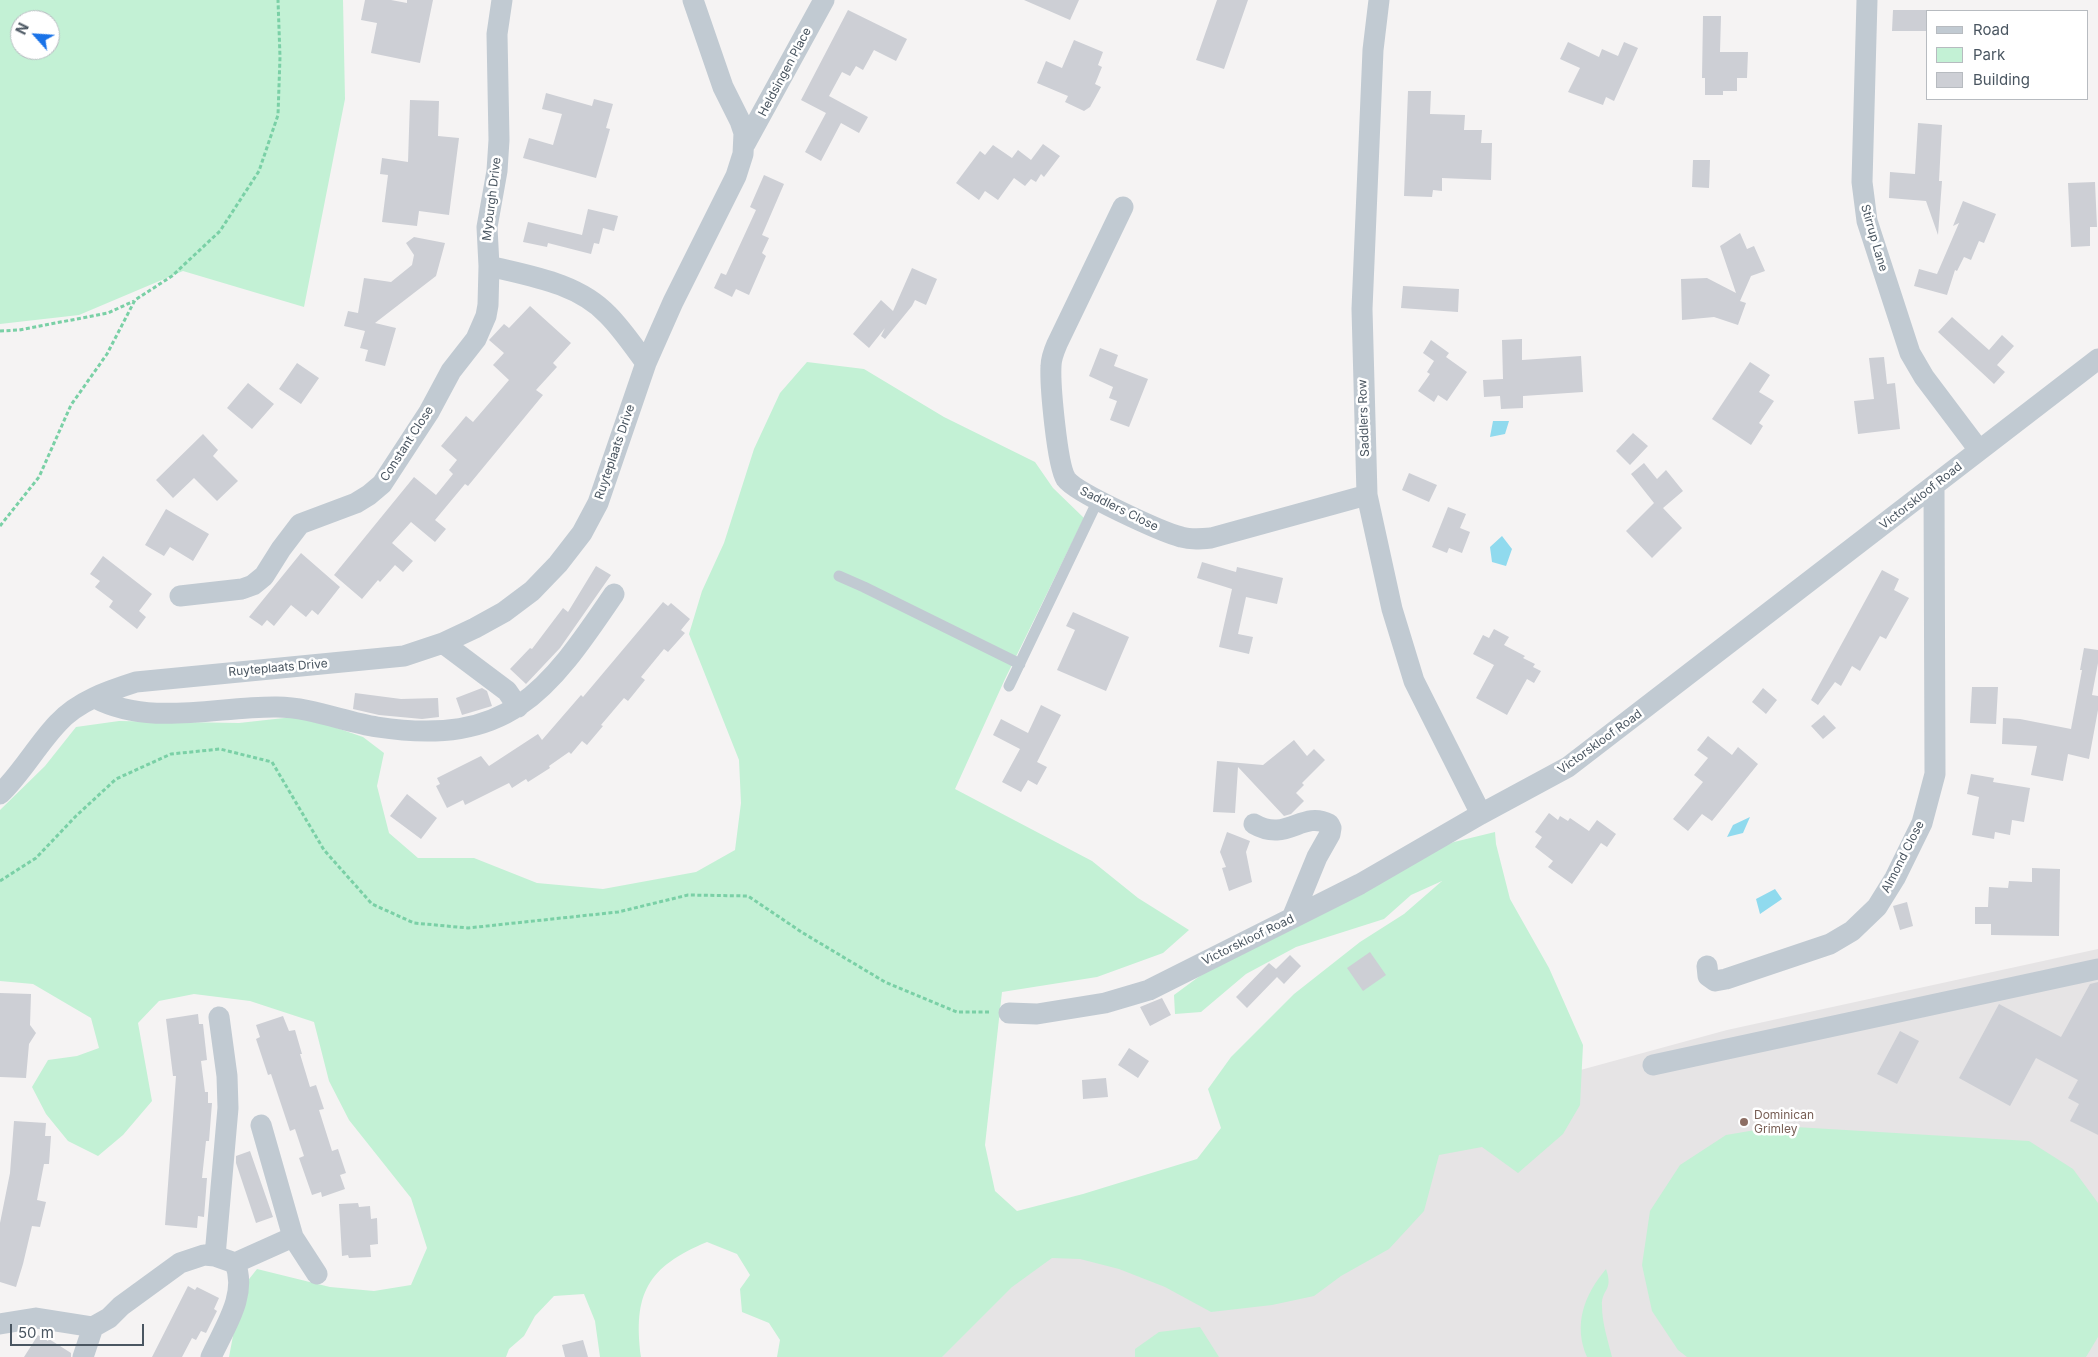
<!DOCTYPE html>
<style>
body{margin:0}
#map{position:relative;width:2098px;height:1357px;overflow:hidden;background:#f5f3f3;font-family:Inter,sans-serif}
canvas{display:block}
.legend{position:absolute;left:1926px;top:10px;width:162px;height:90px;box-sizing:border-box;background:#fff;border:1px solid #b7bbc0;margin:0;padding:6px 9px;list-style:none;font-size:15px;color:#4a5661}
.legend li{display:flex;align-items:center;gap:10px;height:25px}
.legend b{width:25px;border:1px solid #b7bbc0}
.north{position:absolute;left:10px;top:10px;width:50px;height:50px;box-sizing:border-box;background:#fff;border:1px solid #b7bbc0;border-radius:50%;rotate:296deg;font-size:14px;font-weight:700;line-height:20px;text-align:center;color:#4a5661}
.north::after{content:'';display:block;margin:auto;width:18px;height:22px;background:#1a73e8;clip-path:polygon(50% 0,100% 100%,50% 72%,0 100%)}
.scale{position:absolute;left:10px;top:1324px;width:134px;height:22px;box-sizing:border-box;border:2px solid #4a5661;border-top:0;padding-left:6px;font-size:15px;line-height:18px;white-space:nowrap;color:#4a5661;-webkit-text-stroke:4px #fff;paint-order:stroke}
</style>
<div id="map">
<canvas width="2098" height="1357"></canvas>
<ul class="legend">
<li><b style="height:6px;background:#c1cad2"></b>Road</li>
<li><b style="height:14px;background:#c3f1d5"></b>Park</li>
<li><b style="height:14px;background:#cdcfd5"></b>Building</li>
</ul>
<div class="north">N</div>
<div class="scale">50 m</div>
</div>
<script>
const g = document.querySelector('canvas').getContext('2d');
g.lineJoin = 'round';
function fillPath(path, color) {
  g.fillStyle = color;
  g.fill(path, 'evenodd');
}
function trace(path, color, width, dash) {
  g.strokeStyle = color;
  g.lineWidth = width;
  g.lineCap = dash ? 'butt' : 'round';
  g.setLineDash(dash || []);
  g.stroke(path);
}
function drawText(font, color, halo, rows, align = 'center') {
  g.font = font + ' Inter,sans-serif';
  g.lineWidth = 5;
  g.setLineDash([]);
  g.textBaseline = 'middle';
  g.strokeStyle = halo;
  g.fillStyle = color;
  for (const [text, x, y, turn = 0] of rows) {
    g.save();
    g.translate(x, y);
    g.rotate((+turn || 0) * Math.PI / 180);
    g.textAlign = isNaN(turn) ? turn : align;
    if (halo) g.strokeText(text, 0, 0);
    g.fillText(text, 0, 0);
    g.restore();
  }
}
fillPath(new Path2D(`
 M 2098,949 L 2098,1357 L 837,1357 L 1031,1220 L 1727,1030 Z`), '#e6e4e5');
fillPath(new Path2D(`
 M 0,0 L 343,0 L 345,99 L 304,307 L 183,271 L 79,315 L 0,324 ZM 20,20 L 50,20 L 50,50 L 20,50 Z
 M 807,362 L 864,369 L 944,417 L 1035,462 L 1053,488 L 1084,518 L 1005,679 L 955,789 L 1092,861 L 1138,898 L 1189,930 L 1163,953 L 1097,977 L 1002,992 L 985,1145 L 995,1191 L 1017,1211 L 1083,1194 L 1197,1159 L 1221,1128 L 1208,1089 L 1231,1057 L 1294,994 L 1360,942 L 1404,914 L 1442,881 L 1411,895 L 1384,919 L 1296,947 L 1246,974 L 1201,1012 L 1175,1014 L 1174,995 L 1227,956 L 1411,859 L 1454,842 L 1495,832 L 1496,844 L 1510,899 L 1549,968 L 1583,1045 L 1580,1105 L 1563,1134 L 1518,1173 L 1482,1147 L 1439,1155 L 1424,1211 L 1389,1249 L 1341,1276 L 1314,1296 L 1272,1305 L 1211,1312 L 1165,1287 L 1119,1269 L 1080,1259 L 1052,1258 L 1012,1287 L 942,1357 L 777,1357 L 780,1340 L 769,1323 L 742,1312 L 740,1289 L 750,1275 L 737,1254 L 707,1242 C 647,1267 633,1294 641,1357 L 600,1357 L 595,1321 L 584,1294 L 554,1296 L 535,1316 L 524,1336 L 509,1349 L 506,1357 L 229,1357 L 242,1288 L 257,1269 L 330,1287 L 374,1291 L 411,1285 L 427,1248 L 411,1198 L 349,1120 L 329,1081 L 314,1022 L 250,1001 L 194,994 L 159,1001 L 138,1023 L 152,1101 L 123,1135 L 98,1156 L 68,1141 L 46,1114 L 32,1087 L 48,1060 L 77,1056 L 99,1048 L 91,1018 L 33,984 L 0,981 L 0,810 L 45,766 L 76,727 L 119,721 L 239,723 L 302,716 L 363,737 L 384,753 L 377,786 L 389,833 L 418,858 L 474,858 L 537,883 L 603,889 L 696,872 L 735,850 L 741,803 L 739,760 L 689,634 L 702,591 L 724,543 L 754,449 L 780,393 Z
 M 1779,1126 L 2029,1141 L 2073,1169 L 2098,1203 L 2098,1337 L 2086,1357 L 1687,1357 L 1678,1350 L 1652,1311 L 1642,1265 L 1650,1211 L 1680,1165 L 1726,1135 Z
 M 1606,1269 C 1614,1291 1601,1289 1602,1306 C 1602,1323 1608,1341 1612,1357 L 1587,1357 C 1573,1325 1584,1295 1606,1269 Z
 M 1200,1327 L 1219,1357 L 1135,1357 L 1135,1349 L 1159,1332 Z`), '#c3f1d5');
fillPath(new Path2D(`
 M 1493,421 L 1509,421 L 1505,434 L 1490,437 Z
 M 1502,536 L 1512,549 L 1506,566 L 1492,562 L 1490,547 Z
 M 1750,817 L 1743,833 L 1727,837 L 1733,825 Z
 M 1775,889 L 1782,899 L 1760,914 L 1756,899 Z`), '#90daee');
fillPath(new Path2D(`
 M 365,0 L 391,0 L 407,3 L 407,0 L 433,0 L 420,63 L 371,53 L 377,23 L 361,20 Z
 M 1024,0 L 1079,0 L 1070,20 Z
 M 1217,0 L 1248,0 L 1224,69 L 1196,60 Z
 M 848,10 L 907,39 L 896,61 L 874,50 L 863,70 L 856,66 L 850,76 L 842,72 L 829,96 L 868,117 L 859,133 L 841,123 L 821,161 L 805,152 L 826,113 L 801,100 Z
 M 1893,10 L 1927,10 L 1927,31 L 1892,31 Z
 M 1703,16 L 1721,16 L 1720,52 L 1748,52 L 1747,78 L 1737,78 L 1737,91 L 1723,91 L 1723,95 L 1705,95 L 1705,78 L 1702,78 Z
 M 1074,40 L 1103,52 L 1098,65 L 1102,67 L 1095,84 L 1101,87 L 1090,107 L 1084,111 L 1065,102 L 1068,96 L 1037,83 L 1046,61 L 1062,68 Z
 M 1568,42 L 1599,57 L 1602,49 L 1618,56 L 1624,42 L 1638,48 L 1614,101 L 1606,97 L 1603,105 L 1568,92 L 1580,68 L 1560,59 Z
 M 1408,91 L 1431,91 L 1430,114 L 1465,115 L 1464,130 L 1482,130 L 1481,143 L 1492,143 L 1491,180 L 1442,178 L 1442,191 L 1433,190 L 1432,197 L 1404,196 Z
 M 546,93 L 592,106 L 594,99 L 613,104 L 606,128 L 610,129 L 596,178 L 523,158 L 529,138 L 553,145 L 562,114 L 542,109 Z
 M 410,100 L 439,101 L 438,136 L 459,138 L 449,215 L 419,211 L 417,226 L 382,222 L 388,175 L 380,174 L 382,158 L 408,162 Z
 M 1918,123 L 1942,125 L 1939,181 L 1942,181 L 1938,235 L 1926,201 L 1889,198 L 1890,172 L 1915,174 Z
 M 1043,144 L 1060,156 L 1044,177 L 1041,174 L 1036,182 L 1031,179 L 1025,186 L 1014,178 L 998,200 L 985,191 L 979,200 L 956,183 L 980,151 L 985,155 L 993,145 L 1012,158 L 1018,150 L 1031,160 Z
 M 1693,160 L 1710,160 L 1709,188 L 1692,187 Z
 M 764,175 L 784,184 L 762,235 L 769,238 L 762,253 L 766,256 L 749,295 L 736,289 L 732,297 L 714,288 L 721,273 L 726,275 L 756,210 L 750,207 Z
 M 2095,182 L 2097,227 L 2090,227 L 2090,246 L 2071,247 L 2068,183 Z
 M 1963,201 L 1996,214 L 1984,243 L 1979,241 L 1971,260 L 1964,257 L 1957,271 L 1955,270 L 1947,295 L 1914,286 L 1919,269 L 1937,274 L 1959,223 L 1953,226 Z
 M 588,209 L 618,216 L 614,231 L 603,228 L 599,244 L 594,243 L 591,254 L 548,243 L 547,247 L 523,242 L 528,222 L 582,235 Z
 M 1740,233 L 1747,249 L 1754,246 L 1765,271 L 1751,276 L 1740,301 L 1746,303 L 1738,325 L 1714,317 L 1682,320 L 1681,279 L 1707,278 L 1736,293 L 1720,246 Z
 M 414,237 L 445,243 L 436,276 L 375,323 L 396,328 L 385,366 L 365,361 L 368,350 L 360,348 L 365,331 L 344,326 L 348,311 L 358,313 L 364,278 L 391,282 L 412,265 L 414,255 L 406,243 Z
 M 912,268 L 937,279 L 926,305 L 915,300 L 912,306 L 885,339 L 881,336 L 885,328 L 869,348 L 853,334 L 881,300 L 893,311 Z
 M 1403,286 L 1459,289 L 1458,312 L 1401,308 Z
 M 530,306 L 571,343 L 553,363 L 557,367 L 536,390 L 543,395 L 468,486 L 465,484 L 435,520 L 446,529 L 435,542 L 411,522 L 392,543 L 413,561 L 403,572 L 395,565 L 380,582 L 378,580 L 362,599 L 334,575 L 414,477 L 436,495 L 453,474 L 449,470 L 457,460 L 441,446 L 466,416 L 473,422 L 509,380 L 493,365 L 504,353 L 489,340 L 504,324 L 509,328 Z
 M 1952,317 L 1989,350 L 2002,335 L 2014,346 L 1997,365 L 2005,372 L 1994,384 L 1938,332 Z
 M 1522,339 L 1522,360 L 1581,356 L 1583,392 L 1523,396 L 1523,408 L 1501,409 L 1500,396 L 1484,397 L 1483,380 L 1503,379 L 1502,340 Z
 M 1431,340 L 1449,353 L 1446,357 L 1467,372 L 1447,401 L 1438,395 L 1434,402 L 1418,391 L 1430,374 L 1427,372 L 1434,361 L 1423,353 Z
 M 1100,348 L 1118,355 L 1114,366 L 1148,379 L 1129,427 L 1110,420 L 1117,401 L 1109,398 L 1113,387 L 1089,376 Z
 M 1884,357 L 1887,384 L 1895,383 L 1900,429 L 1858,434 L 1854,401 L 1874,399 L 1869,358 Z
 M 1750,362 L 1770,375 L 1759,392 L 1774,401 L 1759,423 L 1763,426 L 1751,445 L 1712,419 Z
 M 297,363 L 319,378 L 301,404 L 279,389 Z
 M 248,383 L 274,404 L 252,429 L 227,408 Z
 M 1633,433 L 1648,446 L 1630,465 L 1616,451 Z
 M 203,434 L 218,450 L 213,456 L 238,481 L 217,501 L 194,478 L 173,498 L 156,480 Z
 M 1644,463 L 1657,479 L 1666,470 L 1683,491 L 1663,508 L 1682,528 L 1652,558 L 1626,531 L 1654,503 L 1631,474 Z
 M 1409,473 L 1437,485 L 1429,502 L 1402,490 Z
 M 1448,507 L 1466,514 L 1460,528 L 1470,532 L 1462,553 L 1449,548 L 1447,553 L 1432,547 Z
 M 166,509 L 209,534 L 193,561 L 170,547 L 164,556 L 145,545 Z
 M 301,553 L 340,587 L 318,615 L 312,610 L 306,617 L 291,605 L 274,626 L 267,620 L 262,626 L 249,617 Z
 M 103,556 L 152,594 L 139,611 L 146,617 L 137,629 L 109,607 L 113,601 L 95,587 L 100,581 L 90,574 Z
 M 1202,562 L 1236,572 L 1237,567 L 1283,578 L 1277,604 L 1246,597 L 1238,634 L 1253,637 L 1249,654 L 1219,647 L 1232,589 L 1197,578 Z
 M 596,566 L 611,575 L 560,648 L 526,684 L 510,669 L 530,648 L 532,649 L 563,608 L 568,612 Z
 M 1882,570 L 1899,579 L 1894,590 L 1909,598 L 1886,639 L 1880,636 L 1860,671 L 1852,666 L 1841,686 L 1835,682 L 1818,705 L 1811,700 Z
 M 663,602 L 668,606 L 671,603 L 690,619 L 681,630 L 685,633 L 668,652 L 664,649 L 641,677 L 645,680 L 628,701 L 624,698 L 601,725 L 603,726 L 587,745 L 582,741 L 571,754 L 569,752 L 549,766 L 550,768 L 528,782 L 526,779 L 512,788 L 509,783 L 465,805 L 463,800 L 447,808 L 436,786 L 440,784 L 437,778 L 481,756 L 489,766 L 538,734 L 542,740 L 581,695 L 583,697 Z
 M 1073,612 L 1129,637 L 1106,691 L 1057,670 L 1075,630 L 1066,626 Z
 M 1494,629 L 1509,637 L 1504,645 L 1525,656 L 1523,658 L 1535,664 L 1533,667 L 1541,671 L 1534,683 L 1527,679 L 1507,715 L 1476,698 L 1494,665 L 1473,654 L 1483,635 L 1489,638 Z
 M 2084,648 L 2098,650 L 2098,663 L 2092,695 L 2098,696 L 2098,710 L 2089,759 L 2068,754 L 2063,781 L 2031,775 L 2037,746 L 2002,744 L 2003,718 L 2020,719 L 2071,729 L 2082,670 L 2080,670 Z
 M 1972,687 L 1998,687 L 1996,724 L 1970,723 Z
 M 482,688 L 487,691 L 492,706 L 462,715 L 456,698 Z
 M 1763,688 L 1777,700 L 1766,714 L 1752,702 Z
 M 355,693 L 401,699 L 438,698 L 439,717 L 422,719 L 379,715 L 353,709 Z
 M 1041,705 L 1061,715 L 1037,762 L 1047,767 L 1037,785 L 1028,780 L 1021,792 L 1002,782 L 1020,749 L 993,735 L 1001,719 L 1028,733 Z
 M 1824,715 L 1836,728 L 1823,739 L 1811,726 Z
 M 1708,736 L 1732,755 L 1738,747 L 1758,764 L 1712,821 L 1702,814 L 1688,831 L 1673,819 L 1703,782 L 1694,775 L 1708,758 L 1697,750 Z
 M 1294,740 L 1307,756 L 1314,749 L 1325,760 L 1302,783 L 1304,785 L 1296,793 L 1304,801 L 1291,814 L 1284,816 L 1238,767 L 1235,813 L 1213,812 L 1217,761 L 1263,765 Z
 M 1971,774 L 1994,778 L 1993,782 L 2030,788 L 2024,822 L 2012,820 L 2010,835 L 1995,832 L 1994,839 L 1972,835 L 1979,797 L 1967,794 Z
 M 407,794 L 437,818 L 421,839 L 390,816 Z
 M 1549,813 L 1558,820 L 1560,816 L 1568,821 L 1570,818 L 1589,831 L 1597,820 L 1616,834 L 1607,847 L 1601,843 L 1572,884 L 1548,867 L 1553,861 L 1535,847 L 1542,837 L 1535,832 Z
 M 1227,832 L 1250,841 L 1246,852 L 1252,882 L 1229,891 L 1222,868 L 1226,867 L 1220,852 Z
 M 2032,868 L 2060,869 L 2059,936 L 1991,935 L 1991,924 L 1975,924 L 1975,907 L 1988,907 L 1989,887 L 2008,888 L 2009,881 L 2032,882 Z
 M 1907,902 L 1913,926 L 1900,930 L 1893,906 Z
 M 1370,952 L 1386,975 L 1363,991 L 1347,968 Z
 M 1290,955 L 1301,966 L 1284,984 L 1277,977 L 1247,1008 L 1236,997 L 1269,963 L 1276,969 Z
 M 2098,982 L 2098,1135 L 2070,1121 L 2079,1104 L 2068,1098 L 2078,1080 L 2036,1058 L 2010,1106 L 1959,1078 L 1999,1004 L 2061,1037 L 2090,984 Z
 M 0,993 L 31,994 L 30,1025 L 36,1033 L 29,1044 L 26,1078 L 0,1077 Z
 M 1162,998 L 1171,1015 L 1150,1026 L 1140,1007 Z
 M 198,1014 L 199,1024 L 203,1024 L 207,1060 L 201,1061 L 205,1092 L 208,1092 L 208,1103 L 212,1103 L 209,1141 L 206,1141 L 202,1178 L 207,1178 L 204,1217 L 198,1216 L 197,1228 L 165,1225 L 176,1076 L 173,1076 L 166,1019 Z
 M 283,1016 L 289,1031 L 295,1030 L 302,1054 L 300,1054 L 310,1087 L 316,1085 L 324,1109 L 319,1110 L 332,1151 L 338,1149 L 346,1173 L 340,1175 L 345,1189 L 322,1197 L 321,1192 L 312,1195 L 299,1158 L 304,1156 L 295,1129 L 290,1131 L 271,1074 L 268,1075 L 256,1039 L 260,1037 L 256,1025 Z
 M 1900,1031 L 1919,1041 L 1897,1084 L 1877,1074 Z
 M 1129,1048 L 1149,1061 L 1138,1078 L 1118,1065 Z
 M 1106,1078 L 1108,1097 L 1083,1099 L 1082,1080 Z
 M 14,1121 L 46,1123 L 45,1136 L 51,1136 L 49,1164 L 44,1164 L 37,1200 L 46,1202 L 40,1227 L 32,1226 L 23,1264 L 16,1287 L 0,1282 L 0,1223 L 10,1173 Z
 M 250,1151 L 273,1217 L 256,1223 L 236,1163 L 236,1156 Z
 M 358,1203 L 359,1207 L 370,1206 L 371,1219 L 377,1218 L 378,1244 L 370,1245 L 371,1257 L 349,1258 L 348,1255 L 342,1256 L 339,1204 Z
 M 188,1286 L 195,1290 L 197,1287 L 219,1298 L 214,1309 L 217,1311 L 206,1333 L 201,1331 L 196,1340 L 192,1338 L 182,1357 L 152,1357 Z
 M 38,1335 L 48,1341 L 49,1339 L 71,1353 L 71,1357 L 24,1357 Z
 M 583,1340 L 588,1357 L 565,1357 L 562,1345 Z`), '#cdcfd5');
trace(new Path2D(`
 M 0,331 L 19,330 L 108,313 L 134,301
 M 0,526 L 39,477 L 71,405 L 107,354 L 135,300 L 172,276 L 220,231 L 259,171 L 278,115 L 280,57 L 278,0
 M 0,881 L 36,858 L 76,816 L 116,779 L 171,754 L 220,749 L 272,762 L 324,850 L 372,904 L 414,923 L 468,928 L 618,912 L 688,895 L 748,896 L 803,933 L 885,982 L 957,1012 L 991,1012`), '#7ad0a6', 3, [4, 2.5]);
trace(new Path2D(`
 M 839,576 L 864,587 L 1020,664
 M 1009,686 L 1098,500`), '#c1cad2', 11);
trace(new Path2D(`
 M 502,0 L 497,34 L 499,140 L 497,171 L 487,227 L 489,266 C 530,276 578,283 608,315 C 622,329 634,347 646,363
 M 1379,0 L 1373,50 L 1362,309 L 1367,495 L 1392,609 L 1414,681 L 1481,814
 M 1867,0 L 1862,182 L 1867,221 L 1910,353 L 1924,377 L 1979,450
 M 745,144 L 824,0
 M 1123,207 L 1057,344 C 1054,351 1051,359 1051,366 C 1050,385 1057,465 1066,479 C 1076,493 1162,532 1181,537 C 1191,540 1201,539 1211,538 L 1367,495
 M 180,596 L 242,589 L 253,585 L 264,576 L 281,549 L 300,524 L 356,503 L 369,495 L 382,484 L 429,412 L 451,371 L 476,339 L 486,316 L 488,305 L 489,266
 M 443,643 L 507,691 L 518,707
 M 95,698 C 150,727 218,706 277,707 C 310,707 345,722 377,727 C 508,747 547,693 614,594
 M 0,794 C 22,773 37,745 58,723 C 78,701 108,691 136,682 L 404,656 L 443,643 L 475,628 L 504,612 L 532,591 L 558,564 L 582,533 L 598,503 L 646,363 L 673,302 L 736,176 L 743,154 L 744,133 L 740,121 L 723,87 L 693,0
 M 1254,824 C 1287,843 1302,810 1329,824 L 1331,828 L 1330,834 L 1317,857 L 1292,918
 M 1707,966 L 1708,976 L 1715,981 L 1726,979 L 1830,944 L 1852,931 L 1877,907 L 1895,878 L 1922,823 L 1935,774 L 1934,487
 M 1009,1013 L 1037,1014 L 1105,1003 L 1149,990 L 1360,884 L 1481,814 L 1568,767 L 2098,359
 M 1653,1065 L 2098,969
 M 261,1125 L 293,1237 L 317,1274
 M 215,1256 L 228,1108 L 227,1076 L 219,1017
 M 0,1324 L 36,1318 L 93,1327 L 109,1318 L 121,1306 L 180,1263 L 204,1255 L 215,1256 L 235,1263 L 293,1237
 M 83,1357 L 93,1327
 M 211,1357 C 224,1328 248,1295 235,1263`), '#c1cad2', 21);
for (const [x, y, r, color] of [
 [1744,1122,5,"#8d6e63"]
]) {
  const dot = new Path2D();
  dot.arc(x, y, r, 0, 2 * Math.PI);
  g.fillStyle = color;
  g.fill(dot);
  trace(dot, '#fff', 2);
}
drawText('12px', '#4a5661', '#fff', [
 ["Heldsingen Place",785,72,-62],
 ["Myburgh Drive",492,199,-83],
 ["Stirrup Lane",1874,238,74],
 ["Saddlers Row",1364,418,-92],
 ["Constant Close",407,444,-57],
 ["Ruyteplaats Drive",615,452,-71],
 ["Victorskloof Road",1921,496,-38],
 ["Saddlers Close",1119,509,26],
 ["Ruyteplaats Drive",278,668,-5],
 ["Victorskloof Road",1600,742,-36],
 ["Almond Close",1903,857,-63],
 ["Victorskloof Road",1248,940,-26]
]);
drawText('12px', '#785e54', '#fff', [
 ["Dominican",1754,1115],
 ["Grimley",1754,1129]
], 'left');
</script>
